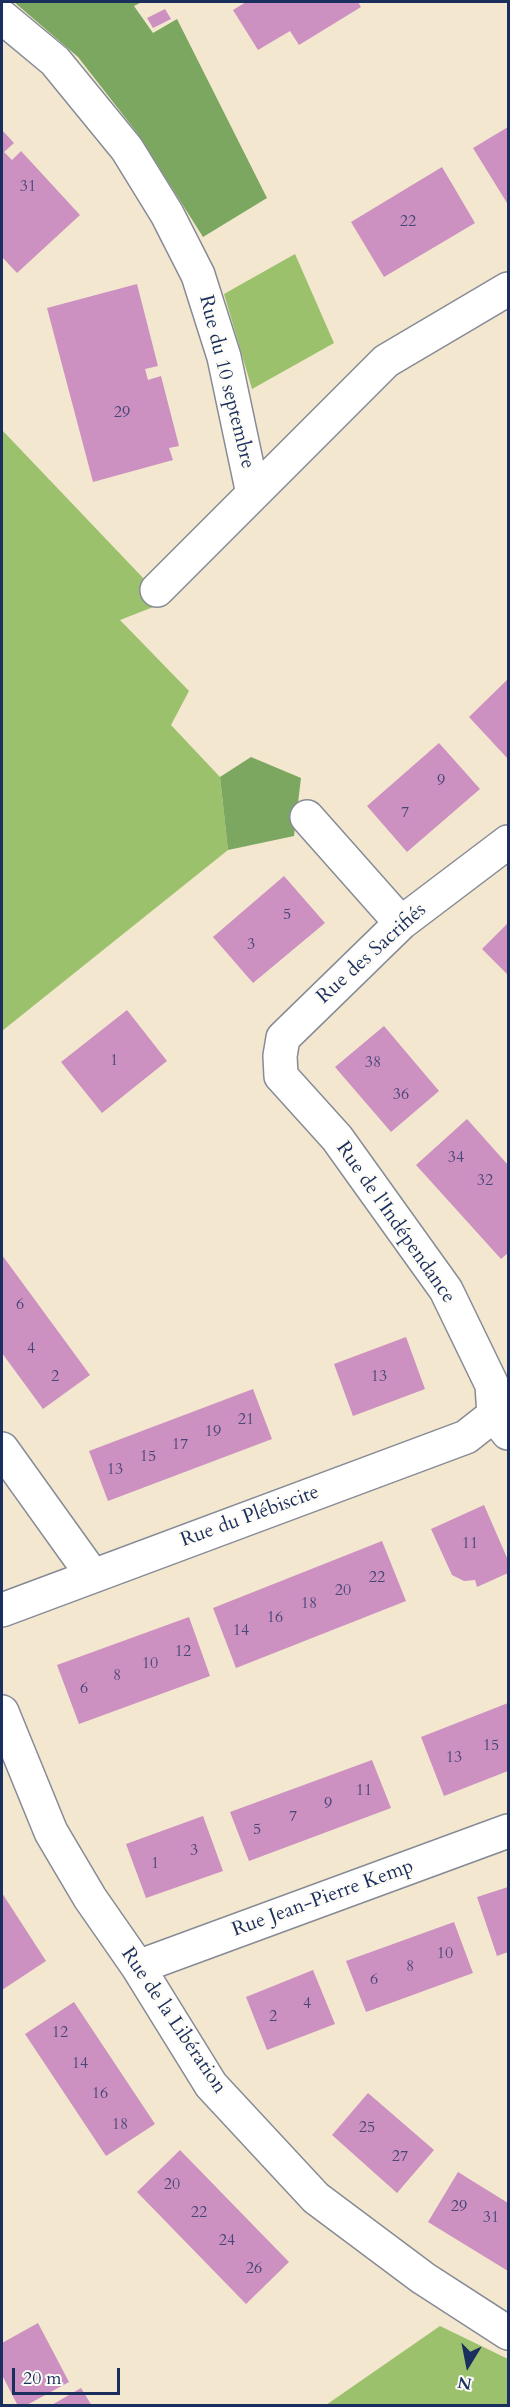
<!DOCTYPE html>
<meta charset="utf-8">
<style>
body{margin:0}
#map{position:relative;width:510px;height:2407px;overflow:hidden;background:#f3e7cf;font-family:Cardo,serif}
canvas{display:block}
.frame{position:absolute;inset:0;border:3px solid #1b2f5e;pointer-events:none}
.north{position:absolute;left:438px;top:2335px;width:60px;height:60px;-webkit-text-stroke:4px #fdfcf7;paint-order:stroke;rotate:190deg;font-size:16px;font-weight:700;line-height:24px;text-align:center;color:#1b2f5e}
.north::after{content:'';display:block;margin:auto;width:21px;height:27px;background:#1b2f5e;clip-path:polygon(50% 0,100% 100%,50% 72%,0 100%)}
.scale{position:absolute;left:12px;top:2368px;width:108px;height:27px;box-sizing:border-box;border:3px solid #1b2f5e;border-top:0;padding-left:8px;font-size:18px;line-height:21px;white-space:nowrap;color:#1b2f5e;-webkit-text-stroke:4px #fdfcf7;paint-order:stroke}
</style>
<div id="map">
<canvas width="510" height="2407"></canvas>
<div class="frame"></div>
<div class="north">N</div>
<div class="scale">20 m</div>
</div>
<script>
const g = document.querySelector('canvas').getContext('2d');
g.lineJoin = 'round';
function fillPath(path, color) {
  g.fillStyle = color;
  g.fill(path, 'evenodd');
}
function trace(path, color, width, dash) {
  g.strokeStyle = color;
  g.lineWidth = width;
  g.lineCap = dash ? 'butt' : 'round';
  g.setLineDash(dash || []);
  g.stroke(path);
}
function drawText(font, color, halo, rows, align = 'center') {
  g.font = font + ' Cardo,serif';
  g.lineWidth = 5;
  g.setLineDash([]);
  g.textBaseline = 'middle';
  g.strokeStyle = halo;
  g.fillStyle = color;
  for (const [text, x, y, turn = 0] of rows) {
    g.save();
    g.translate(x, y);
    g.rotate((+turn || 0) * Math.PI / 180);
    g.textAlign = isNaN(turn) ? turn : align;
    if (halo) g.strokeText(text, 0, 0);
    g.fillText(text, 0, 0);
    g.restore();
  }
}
fillPath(new Path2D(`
 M 295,254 L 334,343 L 252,389 L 224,294 Z
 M 2,430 L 166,602 L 120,620 L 189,691 L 171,725 L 220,777 L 228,850 L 2,1031 Z
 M 440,2326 L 508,2359 L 508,2405 L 326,2405 Z`), '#9bc16c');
fillPath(new Path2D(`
 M 14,2 L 142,2 L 134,6 L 153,33 L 177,19 L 267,198 L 203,237 L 138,134 L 78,57 Z
 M 251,757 L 301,778 L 294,836 L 228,850 L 220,777 Z`), '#7ca760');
fillPath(new Path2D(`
 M 246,2 L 358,2 L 361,7 L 299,45 L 290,31 L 258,50 L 233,10 Z
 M 165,9 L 171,19 L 153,28 L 147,18 Z
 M 508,127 L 508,202 L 507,203 L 473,148 Z
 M 2,130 L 14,143 L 4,152 L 12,160 L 21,151 L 80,215 L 17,273 L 2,257 Z
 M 442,167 L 475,223 L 384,277 L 351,222 Z
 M 137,284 L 158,366 L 145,369 L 148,380 L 161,376 L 179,446 L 169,448 L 173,460 L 93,482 L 47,308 Z
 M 508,679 L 508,759 L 469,717 Z
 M 439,743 L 480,789 L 407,852 L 367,806 Z
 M 284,876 L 325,923 L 253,983 L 213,937 Z
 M 508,923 L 508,975 L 482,949 Z
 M 127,1010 L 167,1061 L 102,1113 L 61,1062 Z
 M 384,1026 L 439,1091 L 391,1132 L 335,1067 Z
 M 467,1119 L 508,1165 L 508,1253 L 501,1259 L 416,1165 Z
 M 2,1255 L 90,1375 L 43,1409 L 2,1353 Z
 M 406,1337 L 425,1389 L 353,1416 L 334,1364 Z
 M 253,1389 L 272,1439 L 108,1501 L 89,1451 Z
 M 484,1505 L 508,1560 L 508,1573 L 477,1587 L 475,1580 L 464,1581 L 452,1575 L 431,1529 Z
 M 382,1541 L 406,1601 L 236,1668 L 213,1608 Z
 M 189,1617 L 210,1676 L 79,1724 L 57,1665 Z
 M 508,1703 L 508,1771 L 444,1796 L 421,1737 Z
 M 372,1760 L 391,1808 L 249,1861 L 230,1812 Z
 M 203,1816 L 223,1871 L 146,1898 L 126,1844 Z
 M 508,1887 L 508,1952 L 497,1956 L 477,1897 Z
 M 2,1893 L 46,1961 L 2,1990 Z
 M 454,1922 L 473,1973 L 366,2012 L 346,1961 Z
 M 313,1970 L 335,2024 L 267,2050 L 246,1997 Z
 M 74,2002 L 155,2124 L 106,2156 L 25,2034 Z
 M 368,2093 L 434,2150 L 397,2193 L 332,2135 Z
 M 180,2150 L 289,2262 L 246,2304 L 137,2192 Z
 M 458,2172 L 508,2203 L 508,2271 L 428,2222 Z
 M 38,2323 L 69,2382 L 25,2406 L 18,2406 L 2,2375 L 2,2343 Z
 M 81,2388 L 92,2406 L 50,2406 Z`), '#cc90c1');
const minor = new Path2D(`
 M 2,17 L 55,61 L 127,149 L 167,214 L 198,275 L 224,357 L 253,494
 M 157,590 L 386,361 L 508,289
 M 307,817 L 401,923
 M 508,842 L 401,923 L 283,1038 L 280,1056 L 281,1076 L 337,1138 L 446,1290 L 492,1385 L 494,1415 L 508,1433
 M 2,1449 L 93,1576
 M 2,1610 L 466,1437 L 494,1415
 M 2,1712 L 51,1832 L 90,1898 L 138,1967 L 211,2085 L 316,2198 L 423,2278 L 508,2333
 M 138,1967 L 508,1831`);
trace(minor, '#878b96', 36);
trace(minor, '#fff', 33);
drawText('16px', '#474777', null, [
 ["31",28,187],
 ["22",408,222],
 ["29",122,413],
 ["9",441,781],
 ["7",405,813],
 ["5",287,915],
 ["3",251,945],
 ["1",114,1061],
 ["38",373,1063],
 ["36",401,1095],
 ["34",456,1158],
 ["32",485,1181],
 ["6",20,1305],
 ["4",31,1349],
 ["2",55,1377],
 ["13",379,1377],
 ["21",246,1420],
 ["19",213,1432],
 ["17",180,1445],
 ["15",148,1457],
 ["13",115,1470],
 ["11",470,1544],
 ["22",377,1578],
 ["20",343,1591],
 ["18",309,1604],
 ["16",275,1618],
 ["14",241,1631],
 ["12",183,1652],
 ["10",150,1664],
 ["8",117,1676],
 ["6",84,1689],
 ["15",491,1746],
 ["13",454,1758],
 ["11",364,1791],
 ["9",328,1804],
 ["7",293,1817],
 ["5",257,1830],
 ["3",194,1851],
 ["1",155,1864],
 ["10",445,1954],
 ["8",410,1967],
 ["6",374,1980],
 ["4",307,2004],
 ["2",273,2017],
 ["12",60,2033],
 ["14",80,2064],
 ["16",100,2094],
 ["18",120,2125],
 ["25",367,2128],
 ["27",400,2157],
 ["20",172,2185],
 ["29",459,2207],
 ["22",199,2213],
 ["31",491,2218],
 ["24",227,2241],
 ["26",254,2269]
]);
drawText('20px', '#1b2f5e', '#fdfcf7', [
 ["Rue du 10 septembre",226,382,76],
 ["Rue des Sacrifiés",372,954,-42],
 ["Rue de l'Indépendance",395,1223,55],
 ["Rue du Plébiscite",250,1517,-20],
 ["Rue Jean-Pierre Kemp",323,1899,-20],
 ["Rue de la Libération",173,2021,56]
]);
</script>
